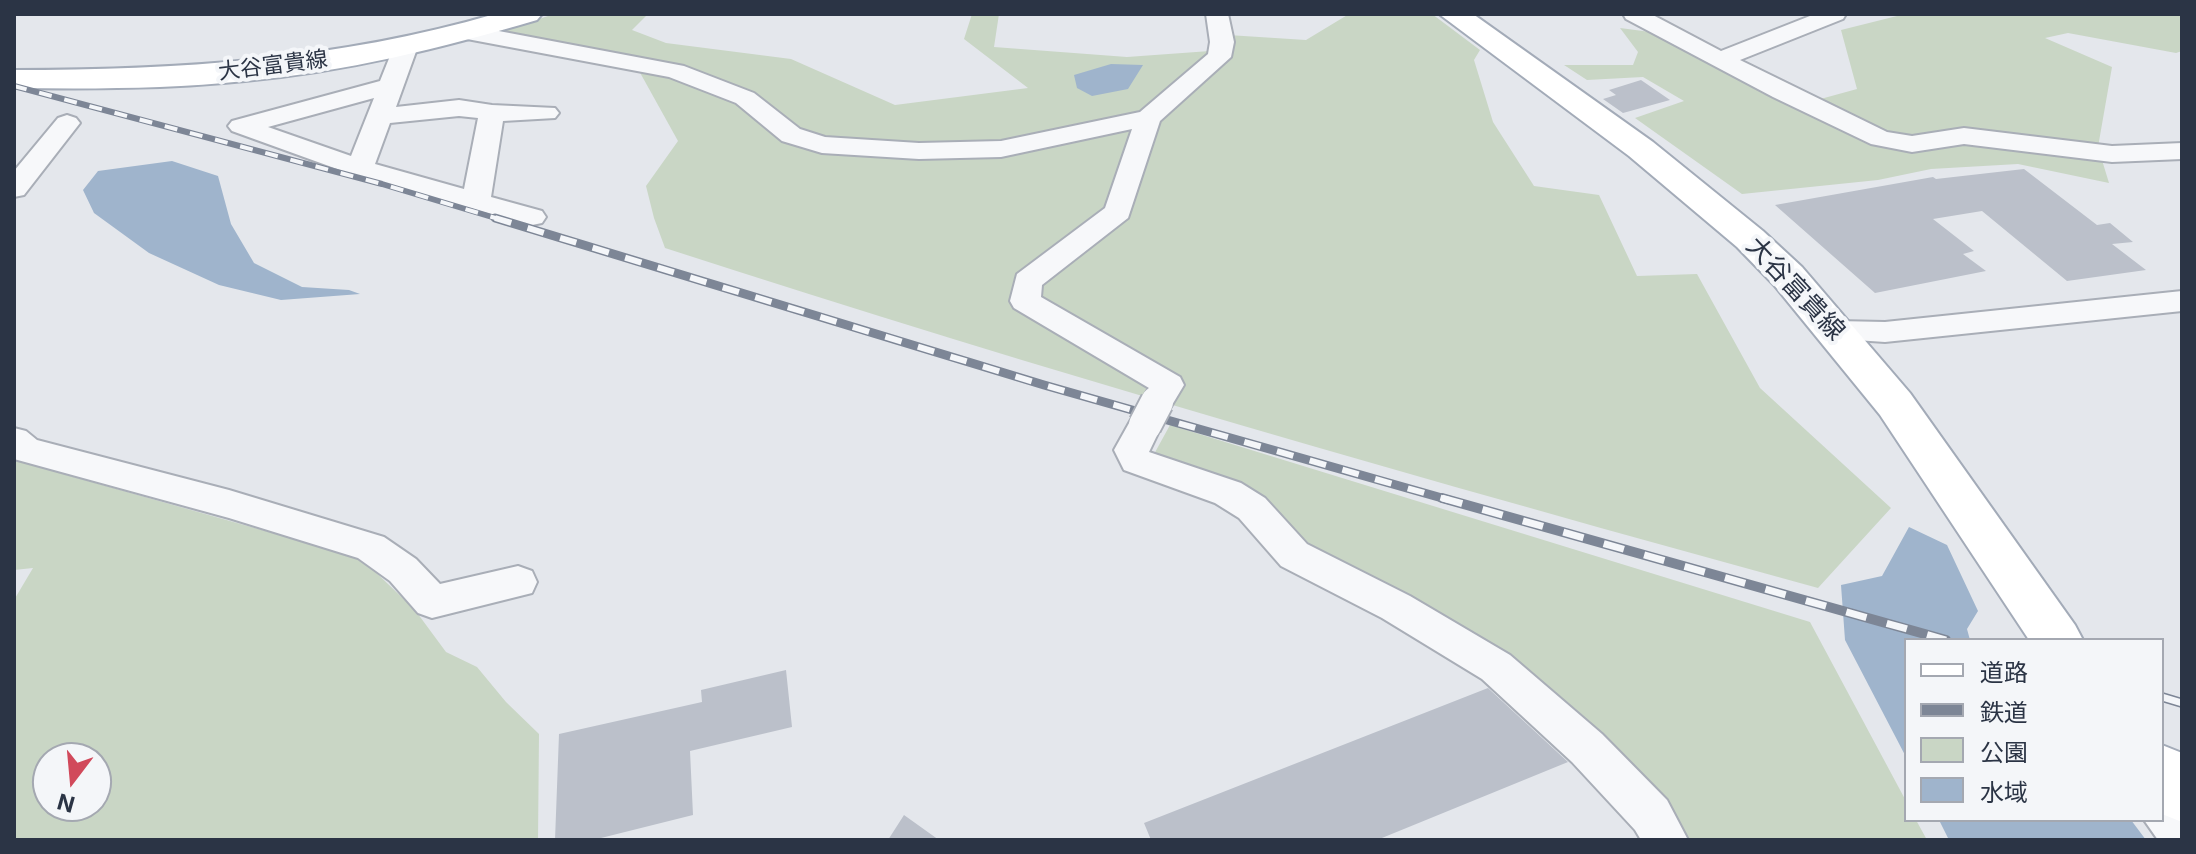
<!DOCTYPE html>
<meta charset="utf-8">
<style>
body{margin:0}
#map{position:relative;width:2196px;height:854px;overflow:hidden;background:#e4e7ec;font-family:Inter,"Noto Sans JP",sans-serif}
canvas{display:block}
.frame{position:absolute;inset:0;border:16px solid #2b3445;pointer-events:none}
.legend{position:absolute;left:1904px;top:638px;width:260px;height:184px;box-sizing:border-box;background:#f4f6f9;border:2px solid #a4a8b1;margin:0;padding:10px 14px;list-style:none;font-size:24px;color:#2b3445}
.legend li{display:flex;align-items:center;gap:16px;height:40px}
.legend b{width:40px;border:2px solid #a4a8b1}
.north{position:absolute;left:32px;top:742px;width:80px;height:80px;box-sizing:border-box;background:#f4f6f9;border:2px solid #a4a8b1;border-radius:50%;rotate:196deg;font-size:22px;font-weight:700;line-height:32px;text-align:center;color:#2b3445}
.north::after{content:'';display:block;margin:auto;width:28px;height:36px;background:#d1495b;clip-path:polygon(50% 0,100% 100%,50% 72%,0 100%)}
</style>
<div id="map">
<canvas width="2196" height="854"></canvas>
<div class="frame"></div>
<ul class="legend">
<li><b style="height:10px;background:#fff"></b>道路</li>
<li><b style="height:10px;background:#7d8696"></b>鉄道</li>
<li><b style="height:22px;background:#c9d6c5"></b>公園</li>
<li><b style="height:22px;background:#9fb4cc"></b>水域</li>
</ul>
<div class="north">N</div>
</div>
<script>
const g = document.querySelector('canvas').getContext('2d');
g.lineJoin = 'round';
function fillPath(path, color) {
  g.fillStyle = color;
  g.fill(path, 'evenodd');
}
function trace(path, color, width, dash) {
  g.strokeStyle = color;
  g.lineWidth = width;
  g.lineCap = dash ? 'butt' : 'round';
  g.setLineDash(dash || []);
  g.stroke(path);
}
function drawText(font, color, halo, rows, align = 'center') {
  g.font = font + ' Inter,"Noto Sans JP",sans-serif';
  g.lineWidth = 8;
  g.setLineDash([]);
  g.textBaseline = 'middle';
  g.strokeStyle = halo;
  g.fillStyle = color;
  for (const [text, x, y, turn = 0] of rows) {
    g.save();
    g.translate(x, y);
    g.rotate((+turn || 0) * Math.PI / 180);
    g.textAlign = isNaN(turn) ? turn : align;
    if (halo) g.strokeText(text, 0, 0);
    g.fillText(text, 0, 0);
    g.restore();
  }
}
fillPath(new Path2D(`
 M 554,14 L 648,14 L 632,30 L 666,43 L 791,59 L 895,105 L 1028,88 L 964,39 L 972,14 L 999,14 L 994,47 L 1127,57 L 1210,51 L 1228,35 L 1306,40 L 1349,14 L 1432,14 L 1480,50 L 1474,60 L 1493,122 L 1534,186 L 1599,195 L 1637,276 L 1697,274 L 1760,388 L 1891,508 L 1818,588 C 1432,482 1046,372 665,248 L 654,218 L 646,186 L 678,141 L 633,60 L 497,33 Z
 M 1905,14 L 2182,14 L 2182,51 L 2176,53 L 2068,33 L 2045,38 L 2112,67 L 2098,147 L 2109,183 L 2018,164 L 1931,169 L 1878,180 L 1742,194 L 1635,118 L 1684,101 L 1643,77 L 1587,80 L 1564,65 L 1633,65 L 1638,52 L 1620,28 L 1658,33 L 1716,62 L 1762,93 L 1795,106 L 1857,89 L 1841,30 Z
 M 1170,425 L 1810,622 L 1906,801 L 1906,820 L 1916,820 L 1927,840 L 1682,840 L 1659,803 L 1302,544 L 1153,456 Z
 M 14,460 L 361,558 L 415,610 L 446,652 L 477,667 L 506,702 L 539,734 L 538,840 L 14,840 L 14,600 L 33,568 L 14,570 ZM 48,758 L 96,758 L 96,806 L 48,806 Z`), '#c9d6c5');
fillPath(new Path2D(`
 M 1111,64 L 1143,65 L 1128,89 L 1092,96 L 1077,88 L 1074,75 Z
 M 172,161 L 218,176 L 231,224 L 254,263 L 302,287 L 349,290 L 360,294 L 281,300 L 219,285 L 149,253 L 94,213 L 83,190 L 98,171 Z
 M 1909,527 L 1947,545 L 1978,611 L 1967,629 L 1970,640 L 1906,640 L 1906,757 L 1845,640 L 1841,585 L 1882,576 Z
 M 1939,820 L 2131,820 L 2146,840 L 1949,840 Z`), '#9fb4cc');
fillPath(new Path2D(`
 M 1641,80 L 1670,100 L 1623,113 L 1603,99 L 1616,95 L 1609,90 Z
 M 2024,169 L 2097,225 L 2110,223 L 2133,242 L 2112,244 L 2146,270 L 2067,281 L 1982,211 L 1933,219 L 1974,251 L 1963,254 L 1986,271 L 1875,293 L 1775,205 L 1933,177 L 1936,179 Z
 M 786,670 L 792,727 L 690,751 L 693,815 L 593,840 L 555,840 L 559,734 L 702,702 L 701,690 Z
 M 1488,688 L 1568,762 L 1377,840 L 1151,840 L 1144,823 Z
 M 904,815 L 939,840 L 888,840 Z`), '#bbc0ca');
const minor = new Path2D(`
 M 1206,14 L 1228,14 L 1234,42 L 1231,57 L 1160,121 L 1128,218 L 1042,285 L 1041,297 L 1180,377 L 1184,385 L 1169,410 L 1157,414 L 1145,410 L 1140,402 L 1149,388 L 1014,308 L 1010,301 L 1017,274 L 1105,208 L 1132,129 L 1001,157 L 919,159 L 822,153 L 782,141 L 736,103 L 669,77 L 467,39 L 459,37 L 455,32 L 459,27 L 467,25 L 684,66 L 754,93 L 800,129 L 825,137 L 919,143 L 1001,141 L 1140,112 L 1208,54 L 1210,42 Z
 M 1623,14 L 1651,14 L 1721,51 L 1815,14 L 1846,14 L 1843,19 L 1740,60 L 1887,132 L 1912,136 L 1964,128 L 2112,146 L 2182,143 L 2182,159 L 2112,162 L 1964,144 L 1912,152 L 1871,144 L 1773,97 L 1626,19 Z
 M 406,39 L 414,41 L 418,46 L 396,107 L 459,100 L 492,105 L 555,108 L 559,113 L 555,118 L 503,121 L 491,197 L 542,211 L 546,217 L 542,223 L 532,225 L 522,223 L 351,174 L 232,131 L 228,126 L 232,121 L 380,81 L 394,46 L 398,41 ZM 374,98 L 351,156 L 268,127 ZM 459,116 L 478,118 L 464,189 L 375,164 L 390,123 Z
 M 67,115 L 76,118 L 80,123 L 24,195 L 14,197 L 14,171 L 58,118 Z
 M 2182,291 L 2182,311 L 1885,342 L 1826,338 L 1821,331 L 1826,324 L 1837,321 L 1885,322 Z
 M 1145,413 L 1157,416 L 1162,425 L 1149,452 L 1241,483 L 1265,498 L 1307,544 L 1410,596 L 1510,655 L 1602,734 L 1667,800 L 1688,840 L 1641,840 L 1635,830 L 1572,762 L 1482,679 L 1382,618 L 1281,566 L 1239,518 L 1215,503 L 1124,470 L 1114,450 L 1133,416 Z
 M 14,428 L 26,431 L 37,440 L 229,490 L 384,537 L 416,559 L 440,584 L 518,566 L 532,571 L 537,582 L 532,593 L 432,618 L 418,613 L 390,581 L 358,558 L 229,518 L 14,459 Z
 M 2162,790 L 2182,801 L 2182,840 L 2158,840 L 2144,820 L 2162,820 Z`);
const major = new Path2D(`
 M 495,14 L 542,14 L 537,20 C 442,48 345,72 245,81 C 168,89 91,89 14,88 L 14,70 C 178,70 337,60 495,14 Z
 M 1439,14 L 1473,14 L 1653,142 L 1763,231 L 1802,267 L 1910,393 L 2075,625 L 2083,640 L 2029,640 L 1880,415 L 1774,285 L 1737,247 L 1629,156 Z
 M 2162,745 L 2182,753 L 2182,822 L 2162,814 Z`);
trace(minor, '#a9aeb7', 4);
trace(major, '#a3abb8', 4);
fillPath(minor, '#f7f8fa');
fillPath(major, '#fff');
const railFar2 = new Path2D(`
 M 14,86 L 382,184 L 502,220`);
const railFar1 = new Path2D(`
 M 495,218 L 1044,385 L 1449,500`);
const rail = new Path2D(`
 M 1442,498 L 1946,640
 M 2162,697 L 2182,703`);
trace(railFar2, '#7d8696', 6);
trace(railFar1, '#7d8696', 9);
trace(rail, '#7d8696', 10);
trace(railFar2, '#f4f6f9', 4, [13]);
trace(railFar1, '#f4f6f9', 6, [17]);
trace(rail, '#f4f6f9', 7, [21]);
const minorBridge = new Path2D(`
 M 1145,425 L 1157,402`);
trace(minorBridge, '#a9aeb7', 36, []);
trace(minorBridge, '#f7f8fa', 32);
drawText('22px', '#2b3445', '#f4f6f9', [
 ["大谷富貴線",273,66,-7]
]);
drawText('26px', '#2b3445', '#f4f6f9', [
 ["大谷富貴線",1795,289,47]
]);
</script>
